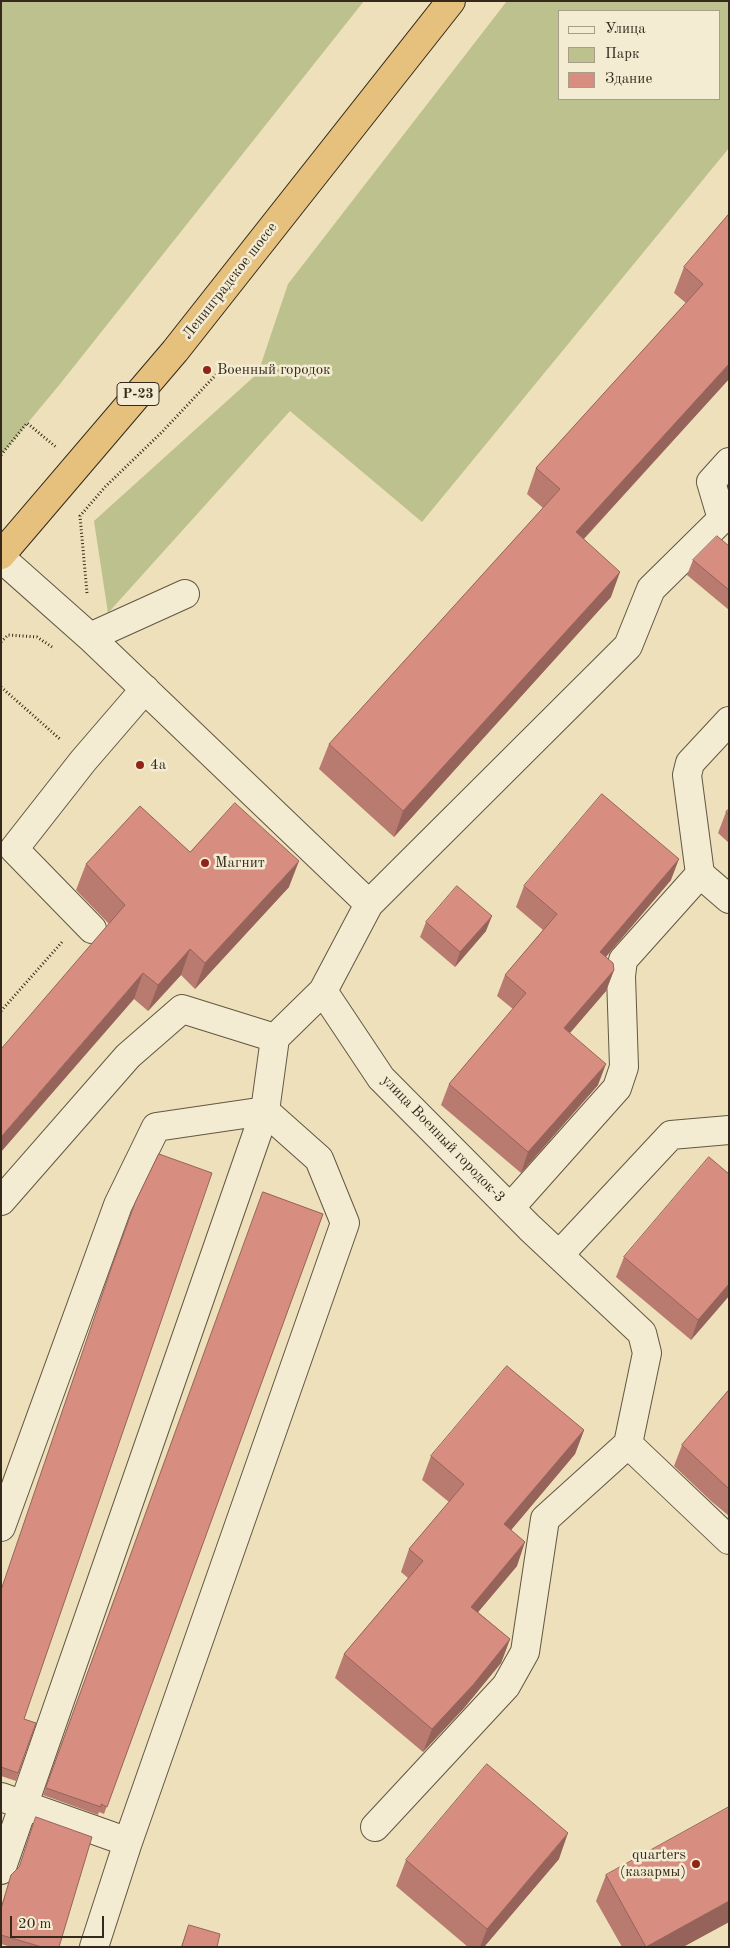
<!DOCTYPE html>
<meta charset="utf-8">
<style>
body{margin:0}
#map{position:relative;width:730px;height:1948px;overflow:hidden;background:#ede0ba;font-family:"Old Standard TT",serif}
canvas{display:block}
.frame{position:absolute;inset:0;border:2px solid #34291b;pointer-events:none}
.legend{position:absolute;left:558px;top:10px;width:162px;height:90px;box-sizing:border-box;background:#f3ebd2;border:1px solid #a79d89;margin:0;padding:6px 9px;list-style:none;font-size:15px;color:#34291b}
.legend li{display:flex;align-items:center;gap:10px;height:25px}
.legend b{width:25px;border:1px solid #a79d89}
.scale{position:absolute;left:10px;top:1916px;width:94px;height:22px;box-sizing:border-box;border:2px solid #34291b;border-top:0;padding-left:6px;font-size:15px;line-height:18px;white-space:nowrap;color:#34291b;-webkit-text-stroke:4px #f3ebd2;paint-order:stroke}
</style>
<div id="map">
<canvas width="730" height="1948"></canvas>
<div class="frame"></div>
<ul class="legend">
<li><b style="height:6px;background:#f3ebd2"></b>Улица</li>
<li><b style="height:14px;background:#bcc18d"></b>Парк</li>
<li><b style="height:14px;background:#d78e81"></b>Здание</li>
</ul>
<div class="scale">20 m</div>
</div>
<script>
const g = document.querySelector('canvas').getContext('2d');
g.lineJoin = 'round';
function fillPath(path, color) {
  g.fillStyle = color;
  g.fill(path, 'evenodd');
}
function trace(path, color, width, dash) {
  g.strokeStyle = color;
  g.lineWidth = width;
  g.lineCap = dash ? 'butt' : 'round';
  g.setLineDash(dash || []);
  g.stroke(path);
}
function drawText(font, color, halo, rows, align = 'center') {
  g.font = font + ' "Old Standard TT",serif';
  g.lineWidth = 5;
  g.setLineDash([]);
  g.textBaseline = 'middle';
  g.strokeStyle = halo;
  g.fillStyle = color;
  for (const [text, x, y, turn = 0] of rows) {
    g.save();
    g.translate(x, y);
    g.rotate((+turn || 0) * Math.PI / 180);
    g.textAlign = isNaN(turn) ? turn : align;
    if (halo) g.strokeText(text, 0, 0);
    g.fillText(text, 0, 0);
    g.restore();
  }
}
fillPath(new Path2D(`
 M 1,1 L 364,1 L 60,384 L 1,455 Z
 M 507,1 L 729,1 L 729,148 L 422,522 L 290,411 L 108,613 L 94,521 L 258,373 L 288,284 ZM 559,11 L 719,11 L 719,99 L 559,99 Z`), '#bcc18d');
const minor = new Path2D(`
 M 1,558 L 90,637 L 369,904 L 323,991 L 275,1038 L 182,1009 L 128,1056 L 1,1201
 M 90,637 L 185,594
 M 700,874 L 729,899
 M 369,904 L 628,646 L 651,589 L 722,519 L 711,482 L 729,462
 M 92,929 L 14,849 L 83,761 L 145,689
 M 323,991 L 381,1078 L 530,1228 L 642,1333 L 647,1353 L 628,1444 L 729,1540
 M 510,1208 L 617,1088 L 624,1067 L 621,976 L 623,960 L 700,874 L 687,775 L 690,763 L 729,721
 M 559,1255 L 671,1135 L 729,1130
 M 1,1527 L 118,1205 L 156,1127 L 265,1111 L 319,1159 L 345,1223 L 128,1842 L 94,1947
 M 1,1797 L 128,1842
 M 375,1827 L 506,1686 L 525,1652 L 545,1519 L 628,1444
 M 1,1870 L 265,1111 L 275,1038`);
const highway = new Path2D(`
 M 1,555 L 175,351 L 451,1`);
trace(minor, '#625743', 30);
trace(highway, '#34291b', 30);
trace(new Path2D(`
 M 1,455 L 27,423 L 56,447
 M 87,593 L 80,516 L 105,487 L 162,432 L 227,363
 M 1,642 L 8,635 L 37,637 L 52,647
 M 1,687 L 61,740
 M 1,1011 L 63,941`), '#34291b', 3, [1, 2.5]);
trace(minor, '#f3ebd2', 28);
trace(highway, '#e6c07d', 28);
fillPath(new Path2D(`
 M 729,214 L 729,379 L 584,539 L 611,597 L 394,837 L 319,769 L 329,744 L 543,508 L 527,494 L 536,468 L 686,303 L 674,293 L 684,267 Z
 M 729,546 L 729,610 L 687,575 L 693,560 Z
 M 729,809 L 729,843 L 718,833 L 726,812 Z
 M 190,852 L 289,887 L 195,989 L 181,975 L 148,1011 L 134,999 L 109,924 L 76,890 L 86,864 Z
 M 671,880 L 606,957 L 614,970 L 606,991 L 570,1033 L 598,1085 L 521,1173 L 441,1105 L 449,1084 L 513,1009 L 497,996 L 505,975 L 543,930 L 516,907 L 524,886 Z
 M 426,922 L 486,931 L 455,967 L 420,937 Z
 M 729,1174 L 729,1296 L 691,1340 L 616,1277 L 624,1257 Z
 M 263,1192 L 323,1214 L 104,1814 L 99,1812 L 98,1815 L 43,1795 Z
 M 729,1390 L 729,1516 L 711,1501 L 674,1466 L 682,1445 Z
 M 584,1430 L 575,1454 L 511,1530 L 517,1566 L 478,1612 L 510,1639 L 501,1663 L 464,1708 L 423,1752 L 335,1678 L 344,1654 L 408,1578 L 401,1572 L 409,1549 L 449,1502 L 422,1480 L 431,1456 Z
 M 1,1590 L 24,1719 L 36,1723 L 16,1781 L 1,1776 Z
 M 559,1859 L 484,1947 L 468,1947 L 396,1886 L 406,1860 Z
 M 11,1875 L 59,1947 L 11,1947 L 1,1944 L 1,1907 Z
 M 606,1875 L 729,1922 L 683,1947 L 622,1947 L 596,1901 Z
 M 189,1925 L 217,1947 L 181,1947 Z`), '#b97a6f');
fillPath(new Path2D(`
 M 729,364 L 729,379 L 567,557 L 576,532 Z
 M 620,572 L 611,597 L 394,837 L 403,811 Z
 M 679,859 L 671,880 L 592,973 L 600,952 Z
 M 299,861 L 289,887 L 195,989 L 205,963 Z
 M 492,916 L 486,931 L 455,967 L 460,952 Z
 M 190,949 L 181,975 L 148,1011 L 158,985 Z
 M 614,970 L 606,991 L 556,1049 L 564,1028 Z
 M 143,973 L 134,999 L 1,1152 L 1,1137 Z
 M 606,1064 L 598,1085 L 521,1173 L 528,1152 Z
 M 729,1284 L 729,1296 L 691,1340 L 698,1320 Z
 M 584,1430 L 575,1454 L 496,1548 L 504,1524 Z
 M 525,1542 L 517,1566 L 463,1630 L 471,1607 Z
 M 510,1639 L 501,1663 L 464,1708 L 423,1752 L 432,1729 Z
 M 568,1833 L 559,1859 L 484,1947 L 480,1947 L 487,1929 Z
 M 729,1901 L 729,1922 L 683,1947 L 646,1947 Z`), '#96635a');
const building = new Path2D(`
 M 729,214 L 729,364 L 576,532 L 620,572 L 403,811 L 329,744 L 560,489 L 536,468 L 703,284 L 684,267 Z
 M 717,536 L 729,546 L 729,590 L 693,560 Z
 M 602,794 L 679,859 L 600,952 L 613,963 L 614,970 L 564,1028 L 606,1064 L 528,1152 L 449,1084 L 526,993 L 505,975 L 557,914 L 524,886 Z
 M 235,803 L 299,861 L 205,963 L 190,949 L 158,985 L 143,973 L 1,1137 L 1,1049 L 125,905 L 86,864 L 140,806 L 190,852 Z
 M 729,809 L 729,815 L 726,812 Z
 M 457,886 L 492,916 L 460,952 L 426,922 Z
 M 159,1154 L 212,1173 L 24,1719 L 36,1723 L 18,1773 L 1,1767 L 1,1590 L 112,1266 L 135,1203 Z
 M 709,1157 L 729,1174 L 729,1284 L 698,1320 L 624,1257 Z
 M 263,1192 L 323,1214 L 107,1807 L 101,1804 L 101,1807 L 46,1788 Z
 M 507,1366 L 584,1430 L 504,1524 L 525,1542 L 471,1607 L 510,1639 L 473,1685 L 432,1729 L 344,1654 L 423,1561 L 409,1549 L 464,1484 L 431,1456 Z
 M 729,1390 L 729,1489 L 682,1445 Z
 M 487,1764 L 568,1833 L 487,1929 L 406,1860 Z
 M 729,1807 L 729,1901 L 646,1947 L 606,1875 Z
 M 36,1817 L 92,1837 L 59,1947 L 42,1947 L 1,1935 L 1,1909 L 11,1875 L 19,1867 Z
 M 189,1925 L 220,1934 L 217,1947 L 182,1947 Z`);
fillPath(building, '#d78e81');
trace(building, '#96635a', 1);
for (const [x, y, r, color] of [
 [207,370,5,"#8f2418"],
 [140,765,5,"#8f2418"],
 [205,863,5,"#8f2418"],
 [696,1864,5,"#8f2418"]
]) {
  const dot = new Path2D();
  dot.arc(x, y, r, 0, 2 * Math.PI);
  g.fillStyle = color;
  g.fill(dot);
  trace(dot, '#f3ebd2', 2);
}
for (const [x, y, w] of [
 [138,394,42]
]) {
  const box = new Path2D();
  box.roundRect(x - w / 2, y - 11.5, w, 23, 4);
  g.fillStyle = '#f3ebd2';
  g.fill(box);
  trace(box, '#34291b', 1);
}
drawText('bold 14px', '#34291b', null, [
 ["Р-23",138,394]
]);
drawText('15px', '#34291b', '#f3ebd2', [
 ["Ленинградское шоссе",230,281,-52],
 ["улица Военный городок-3",443,1139,46]
]);
drawText('15px', '#34291b', '#f3ebd2', [
 ["Военный городок",217,370],
 ["4а",150,765],
 ["Магнит",215,863],
 ["quarters",686,1855,"right"],
 ["(казармы)",686,1872,"right"]
], 'left');
</script>
